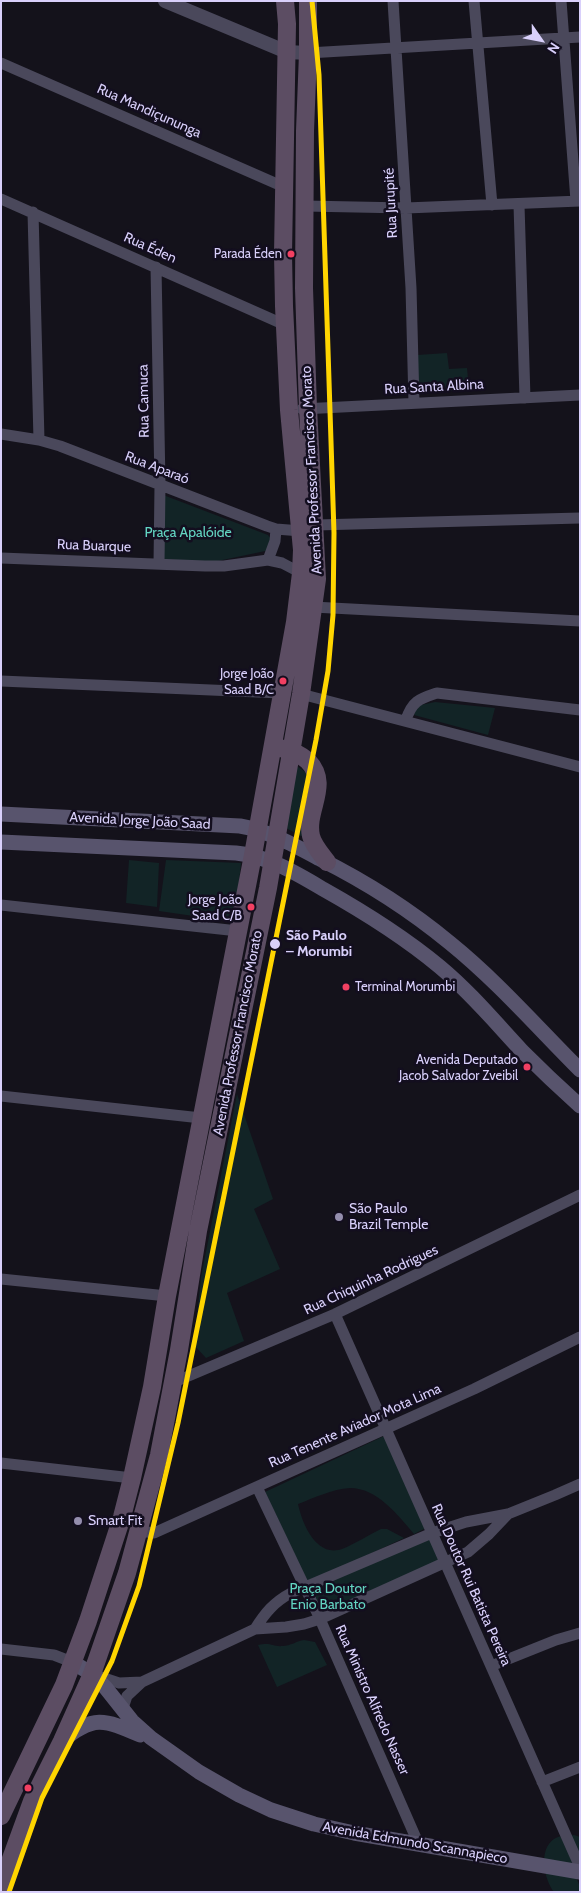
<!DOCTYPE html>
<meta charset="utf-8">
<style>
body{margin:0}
#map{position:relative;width:581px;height:1893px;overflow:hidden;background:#14121b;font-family:Cabin,sans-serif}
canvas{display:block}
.frame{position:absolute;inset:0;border:2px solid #d9d0fb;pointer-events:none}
.north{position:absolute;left:516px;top:15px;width:50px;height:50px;-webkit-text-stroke:4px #130e1f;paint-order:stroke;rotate:123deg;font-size:14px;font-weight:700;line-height:20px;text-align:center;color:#d9d0fb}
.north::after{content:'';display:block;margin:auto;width:18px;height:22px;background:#d9d0fb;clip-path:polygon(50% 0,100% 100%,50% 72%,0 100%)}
</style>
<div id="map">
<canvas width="581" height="1893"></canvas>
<div class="frame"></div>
<div class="north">N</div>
</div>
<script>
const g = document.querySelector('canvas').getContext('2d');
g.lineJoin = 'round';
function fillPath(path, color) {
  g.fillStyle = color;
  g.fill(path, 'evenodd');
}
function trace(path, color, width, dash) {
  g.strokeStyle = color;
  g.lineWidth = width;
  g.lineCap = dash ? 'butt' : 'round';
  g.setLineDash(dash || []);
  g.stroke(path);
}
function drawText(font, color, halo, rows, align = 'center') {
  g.font = font + ' Cabin,sans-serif';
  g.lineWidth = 5;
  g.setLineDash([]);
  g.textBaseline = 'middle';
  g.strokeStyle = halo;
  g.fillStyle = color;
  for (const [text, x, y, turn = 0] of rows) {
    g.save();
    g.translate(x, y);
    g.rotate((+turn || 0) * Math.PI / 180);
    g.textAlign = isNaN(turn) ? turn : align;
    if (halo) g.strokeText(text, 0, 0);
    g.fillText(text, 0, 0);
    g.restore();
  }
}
fillPath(new Path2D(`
 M 447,353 L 449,369 L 467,368 L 469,390 L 418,393 L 417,355 Z
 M 158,493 L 268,535 L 274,543 L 270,550 L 213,562 L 159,559 Z
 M 435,702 L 495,708 L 488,735 L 414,715 L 416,709 L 421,705 Z
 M 297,766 L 312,777 L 303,837 L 284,827 Z
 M 129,860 L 159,863 L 157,907 L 126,903 Z
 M 166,860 L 241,863 L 235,922 L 159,911 Z
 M 237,1094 L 273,1199 L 254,1209 L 280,1269 L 227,1293 L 244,1341 L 206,1358 L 194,1345 L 201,1277 Z
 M 384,1436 L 426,1528 L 414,1534 C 398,1515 377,1488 350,1488 C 332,1489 314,1498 298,1504 C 302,1523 316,1558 342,1549 C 355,1544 368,1535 381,1529 L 387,1529 L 404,1538 L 308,1583 L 265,1492 Z
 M 432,1533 L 445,1563 L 320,1619 L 305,1588 Z
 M 304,1640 L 315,1642 L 327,1665 L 277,1687 L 258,1645 C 272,1642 272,1647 283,1646 C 290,1646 297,1641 304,1640 Z
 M 574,1835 L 580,1837 L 580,1868 L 572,1867 L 580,1887 L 580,1892 L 554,1892 C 544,1879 538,1850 554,1839 C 560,1835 568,1836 574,1835 Z`), '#122426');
trace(new Path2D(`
 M 393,1 L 411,288 L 414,403
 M 474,1 L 492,205
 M 561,1 L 576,201
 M 308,53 L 580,37
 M 1,63 L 284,187
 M 1,199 L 285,325
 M 519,205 L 525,398
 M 305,206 L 406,208 L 580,201
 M 33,212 L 39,440
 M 156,267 L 160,485 L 159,564
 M 302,409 L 580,395
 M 1,434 L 39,440 L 60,446 L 267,526 L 276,529 L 301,531
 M 316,525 L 580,518
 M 1,558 L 205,566 L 224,566 L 268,560 L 282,563 L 301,573
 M 268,560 L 275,541 L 276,529
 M 313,607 L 580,621
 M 1,681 L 281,693
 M 301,694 L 580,767
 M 406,720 C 412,701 419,699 437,693 L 580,710
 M 1,905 L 238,931
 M 1,1096 L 201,1118
 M 1,1279 L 167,1296
 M 335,1314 L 580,1867
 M 172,1383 L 335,1314 L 580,1195
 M 1,1463 L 132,1478
 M 257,1487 L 320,1619 L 419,1845
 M 140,1531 L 154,1533 L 474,1389 L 580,1337
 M 255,1629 C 265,1613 274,1602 291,1593 L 432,1533 L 466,1522 L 508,1514 L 555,1495 L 580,1484
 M 1,1649 L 54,1655 L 72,1662
 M 491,1666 L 556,1640 L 580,1633
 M 95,1675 L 119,1683 L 142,1682
 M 122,1711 L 127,1696 L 142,1682 L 255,1629 L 286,1627 L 304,1624 L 320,1619 L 468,1552 L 489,1534 L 508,1514
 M 542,1782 L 580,1767`), '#4a485b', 11);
trace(new Path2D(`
 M 165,1 L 287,52 L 308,53`), '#4a485b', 14);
trace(new Path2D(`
 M 1,814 L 240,826 C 269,831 294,845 320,859 C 366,882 410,910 450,943 C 497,981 537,1027 580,1070
 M 1,842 L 236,853 C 268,856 296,873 323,889 C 364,912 404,937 440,967 C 470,992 495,1022 522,1051 C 541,1070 560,1088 580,1106
 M 72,1662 L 92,1674 L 105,1687 L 132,1721 L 151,1738 L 199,1772 L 239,1795 L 271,1810 L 314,1824 L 354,1833 L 580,1872
 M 62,1741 C 93,1715 104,1719 140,1735`), '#58546d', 15);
trace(new Path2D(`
 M 280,748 C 291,750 300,754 308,761 C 331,785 305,810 311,836 C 313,845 321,854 327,862
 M 1,1816 L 64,1685 L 88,1621 L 122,1517 L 132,1478 L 152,1387 L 167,1296 L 253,855 L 295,622 L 301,573 L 302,550 L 289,410 L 284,306 L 283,254 L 287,24 L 285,1
 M 1,1886 L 32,1801 L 62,1741 L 92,1674 L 127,1573 L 159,1455 L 179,1350 L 198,1231 L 268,888 L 301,694 L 317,579 L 308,408 L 304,288 L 305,131 L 308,53 L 308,1`), '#5c4d63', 18);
trace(new Path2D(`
 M 9,1892 L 42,1798 L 112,1661 L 139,1586 L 178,1423 L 316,740 L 328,671 L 333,615 L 334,533 L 319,75 L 312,1`), '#ffd500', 5);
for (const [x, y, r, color] of [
 [291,254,4.5,"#f24062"],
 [283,681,4.5,"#f24062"],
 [251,907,4.5,"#f24062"],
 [275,944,6,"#d9d0fb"],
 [346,987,4.5,"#f24062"],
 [527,1067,4.5,"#f24062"],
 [339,1217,5,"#948ead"],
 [78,1521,5,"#948ead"],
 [28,1788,4.5,"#f24062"]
]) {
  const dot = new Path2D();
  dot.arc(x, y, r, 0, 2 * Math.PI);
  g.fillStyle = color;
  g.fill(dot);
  trace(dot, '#130e1f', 2);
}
drawText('13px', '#d9d0fb', '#130e1f', [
 ["Parada Éden",282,254],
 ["Jorge João",274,674],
 ["Saad B/C",274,690],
 ["Jorge João",242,900],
 ["Saad C/B",242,916],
 ["Terminal Morumbi",355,987,"left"],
 ["Avenida Deputado",518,1060],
 ["Jacob Salvador Zveibil",518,1076]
], 'right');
drawText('14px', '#d9d0fb', '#130e1f', [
 ["Rua Mandiçununga",149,111,24],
 ["Rua Jurupité",391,203,-93],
 ["Rua Éden",150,248,24],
 ["Rua Santa Albina",434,387,-3],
 ["Rua Camuca",144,401,-91],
 ["Rua Aparaó",157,468,21],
 ["Avenida Professor Francisco Morato",312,470,-93],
 ["Rua Buarque",94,546,2],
 ["Avenida Jorge João Saad",140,821,3],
 ["Avenida Professor Francisco Morato",238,1033,-79],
 ["Rua Chiquinha Rodrigues",371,1280,-25],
 ["Rua Tenente Aviador Mota Lima",355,1426,-24],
 ["Rua Doutor Rui Batista Pereira",471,1585,66],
 ["Rua Ministro Alfredo Nasser",372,1700,66],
 ["Avenida Edmundo Scannapieco",415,1843,10]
]);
drawText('14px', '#63d5c2', '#130e1f', [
 ["Praça Apalóide",188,533],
 ["Praça Doutor",328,1589],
 ["Enio Barbato",328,1605]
]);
drawText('bold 14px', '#d9d0fb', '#130e1f', [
 ["São Paulo",286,936],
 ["– Morumbi",286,952]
], 'left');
drawText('14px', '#d9d0fb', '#130e1f', [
 ["São Paulo",349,1209],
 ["Brazil Temple",349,1225],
 ["Smart Fit",88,1521]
], 'left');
</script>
